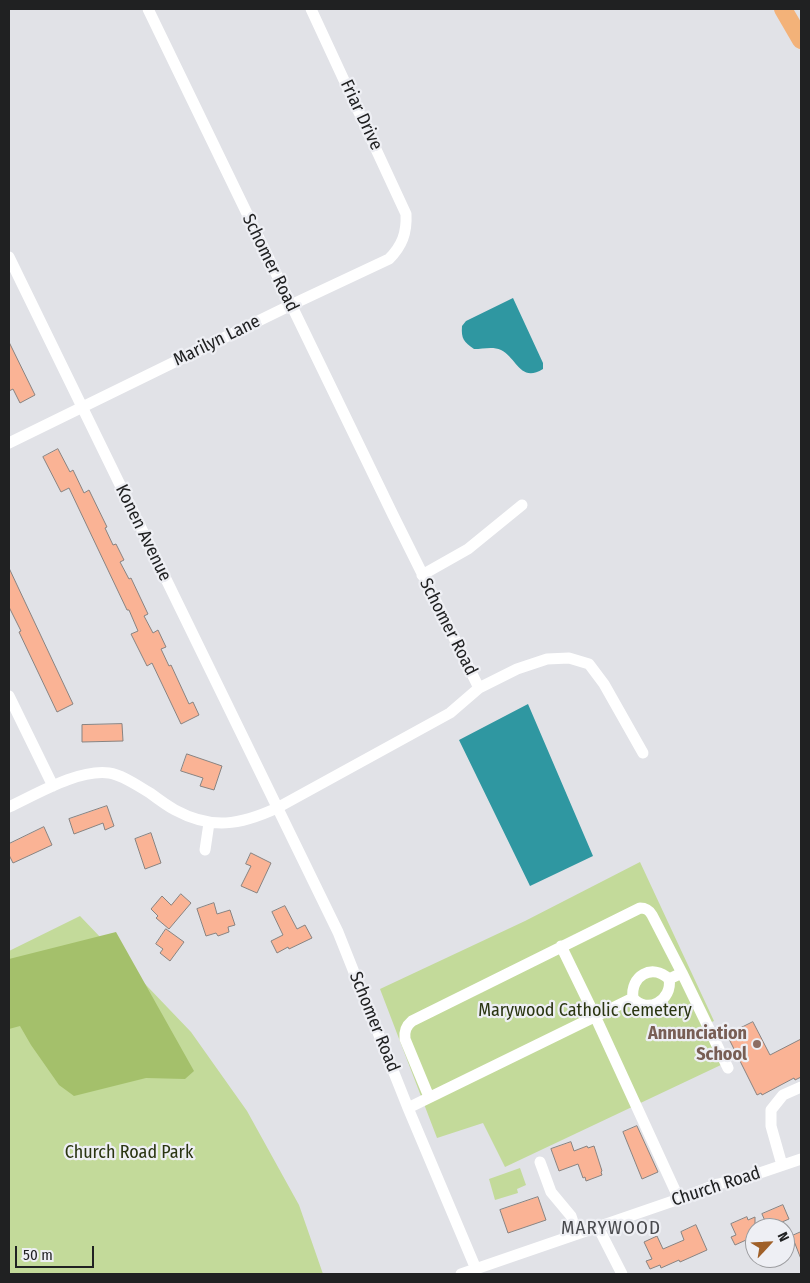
<!DOCTYPE html>
<style>
body{margin:0}
#map{position:relative;width:810px;height:1283px;overflow:hidden;background:#e1e2e7;font-family:"Fira Sans Condensed",sans-serif}
canvas{display:block}
.frame{position:absolute;inset:0;border:10px solid #202122;pointer-events:none}
.north{position:absolute;left:745px;top:1218px;width:50px;height:50px;box-sizing:border-box;background:#eeeff4;border:1px solid #9c9da0;border-radius:50%;rotate:65deg;font-size:14px;font-weight:700;line-height:20px;text-align:center;color:#202122}
.north::after{content:'';display:block;margin:auto;width:18px;height:22px;background:#a06028;clip-path:polygon(50% 0,100% 100%,50% 72%,0 100%)}
.scale{position:absolute;left:15px;top:1246px;width:79px;height:22px;box-sizing:border-box;border:2px solid #202122;border-top:0;padding-left:6px;font-size:15px;line-height:18px;white-space:nowrap;color:#202122;-webkit-text-stroke:4px #eeeff4;paint-order:stroke}
</style>
<div id="map">
<canvas width="810" height="1283"></canvas>
<div class="frame"></div>
<div class="north">N</div>
<div class="scale">50 m</div>
</div>
<script>
const g = document.querySelector('canvas').getContext('2d');
g.lineJoin = 'round';
function fillPath(path, color) {
  g.fillStyle = color;
  g.fill(path, 'evenodd');
}
function trace(path, color, width, dash) {
  g.strokeStyle = color;
  g.lineWidth = width;
  g.lineCap = dash ? 'butt' : 'round';
  g.setLineDash(dash || []);
  g.stroke(path);
}
function drawText(font, color, halo, rows, align = 'center') {
  g.font = font + ' "Fira Sans Condensed",sans-serif';
  g.lineWidth = 4.5;
  g.setLineDash([]);
  g.textBaseline = 'middle';
  g.strokeStyle = halo;
  g.fillStyle = color;
  for (const [text, x, y, turn = 0] of rows) {
    g.save();
    g.translate(x, y);
    g.rotate((+turn || 0) * Math.PI / 180);
    g.textAlign = isNaN(turn) ? turn : align;
    if (halo) g.strokeText(text, 0, 0);
    g.fillText(text, 0, 0);
    g.restore();
  }
}
fillPath(new Path2D(`
 M 640,862 L 714,1021 L 705,1025 L 723,1064 L 505,1167 L 483,1123 L 437,1138 L 380,989 L 525,921 Z
 M 80,916 L 191,1032 L 247,1111 L 299,1205 L 323,1274 L 9,1274 L 9,951 Z
 M 520,1168 L 526,1185 L 517,1189 L 518,1193 L 495,1200 L 489,1179 Z`), '#c3da9a');
fillPath(new Path2D(`
 M 116,932 L 194,1071 L 185,1079 L 146,1078 L 74,1096 L 59,1085 L 31,1045 L 20,1026 L 9,1029 L 9,959 Z`), '#a4c06b');
fillPath(new Path2D(`
 M 513,298 L 543,363 L 543,369 C 520,383 517,358 501,350 C 493,346 483,349 474,349 C 464,342 461,339 462,326 L 466,321 Z
 M 528,704 L 593,856 L 530,886 L 459,740 Z`), '#2f97a1');
const building = new Path2D(`
 M 9,342 L 35,395 L 20,403 L 13,389 L 9,391 Z
 M 58,449 L 70,472 L 73,470 L 84,493 L 89,490 L 107,527 L 105,528 L 113,545 L 116,544 L 124,560 L 120,562 L 129,579 L 131,578 L 148,614 L 144,616 L 153,633 L 158,630 L 166,647 L 161,649 L 169,666 L 171,665 L 189,704 L 193,702 L 199,715 L 181,724 L 152,663 L 147,666 L 131,634 L 138,631 L 129,610 L 127,610 L 69,488 L 61,492 L 43,457 Z
 M 9,568 L 73,704 L 57,712 L 19,632 L 21,631 L 9,607 Z
 M 122,724 L 123,741 L 82,742 L 82,725 Z
 M 187,754 L 222,766 L 214,790 L 200,786 L 203,778 L 181,771 Z
 M 107,806 L 114,826 L 105,830 L 103,823 L 74,834 L 69,819 Z
 M 44,827 L 52,845 L 13,863 L 9,855 L 9,844 Z
 M 151,833 L 161,863 L 145,869 L 135,839 Z
 M 251,853 L 271,863 L 257,893 L 241,886 L 251,866 L 246,864 Z
 M 181,894 L 191,903 L 169,929 L 156,918 L 158,916 L 151,909 L 162,896 L 171,905 Z
 M 214,903 L 217,914 L 230,910 L 235,925 L 228,927 L 229,932 L 218,936 L 216,933 L 206,936 L 197,909 Z
 M 285,906 L 297,929 L 305,925 L 312,938 L 289,949 L 288,947 L 277,953 L 271,941 L 283,935 L 272,912 Z
 M 166,929 L 184,942 L 170,961 L 160,953 L 163,949 L 156,944 Z
 M 753,1022 L 770,1055 L 801,1039 L 801,1077 L 795,1080 L 794,1078 L 762,1095 L 761,1093 L 757,1095 L 727,1035 Z
 M 637,1126 L 658,1172 L 642,1179 L 623,1132 Z
 M 571,1142 L 574,1151 L 587,1146 L 588,1148 L 594,1146 L 602,1171 L 601,1172 L 602,1175 L 586,1181 L 585,1177 L 583,1178 L 578,1164 L 559,1171 L 551,1149 Z
 M 538,1197 L 546,1220 L 508,1233 L 500,1210 Z
 M 783,1205 L 789,1219 L 768,1228 L 762,1214 Z
 M 747,1217 L 748,1220 L 755,1217 L 755,1236 L 735,1245 L 731,1237 L 736,1235 L 731,1224 Z
 M 696,1225 L 707,1250 L 680,1262 L 679,1260 L 661,1268 L 660,1265 L 650,1269 L 646,1261 L 652,1259 L 644,1242 L 657,1236 L 663,1249 L 684,1240 L 681,1232 Z
 M 801,1232 L 801,1259 L 792,1236 Z`);
fillPath(building, '#fab395');
trace(building, '#888381', 1);
trace(new Path2D(`
 M 148,9 L 393,515 L 479,688
 M 9,257 L 338,932 L 408,1108 L 476,1269
 M 9,443 L 291,305 L 389,259 C 402,246 407,233 406,214 L 311,9
 M 422,575 L 468,549 L 522,505
 M 9,696 L 53,786
 M 9,807 C 37,794 78,769 109,773 C 123,775 138,786 150,793 C 158,799 166,805 175,810 C 212,830 240,825 277,808 L 450,713 L 479,688 L 517,669 L 547,659 L 569,658 L 589,664 L 604,684 L 643,753
 M 205,850 L 209,823
 M 561,946 L 595,1016 L 679,1199
 M 633,998 C 647,1015 673,1000 669,979
 M 429,1097 L 405,1039 C 404,1031 406,1026 412,1021 L 640,908 C 646,908 649,910 652,915 L 682,973 L 728,1068
 M 408,1108 L 633,998 C 630,976 652,963 669,979 L 682,973
 M 540,1162 L 551,1192 L 571,1216 L 577,1234
 M 782,1165 L 771,1126 L 771,1110 L 783,1095 L 801,1087
 M 598,1227 L 622,1274
 M 461,1274 L 679,1199 L 718,1184 L 745,1178 L 801,1159`), '#fff', 11);
trace(new Path2D(`
 M 783,9 L 801,40`), '#f3b279', 18);
for (const [x, y, r, color] of [
 [757,1044,5,"#8d6e63"]
]) {
  const dot = new Path2D();
  dot.arc(x, y, r, 0, 2 * Math.PI);
  g.fillStyle = color;
  g.fill(dot);
  trace(dot, '#eeeff4', 2);
}
drawText('18px', '#202122', '#eeeff4', [
 ["Friar Drive",361,115,65],
 ["Schomer Road",270,263,64],
 ["Marilyn Lane",217,341,-26],
 ["Konen Avenue",143,533,64],
 ["Schomer Road",448,627,63],
 ["Schomer Road",374,1022,68],
 ["Church Road",716,1187,-18]
]);
drawText('18px', '#2a3511', '#eeeff4', [
 ["Marywood Catholic Cemetery",585,1011],
 ["Church Road Park",129,1153]
]);
drawText('bold 18px', '#785e54', '#eeeff4', [
 ["Annunciation",747,1034],
 ["School",747,1055]
], 'right');
g.letterSpacing = '1px';
drawText('19px', '#4a4b4f', '#eeeff4', [
 ["MARYWOOD",611,1229]
]);
g.letterSpacing = '0px';
</script>
